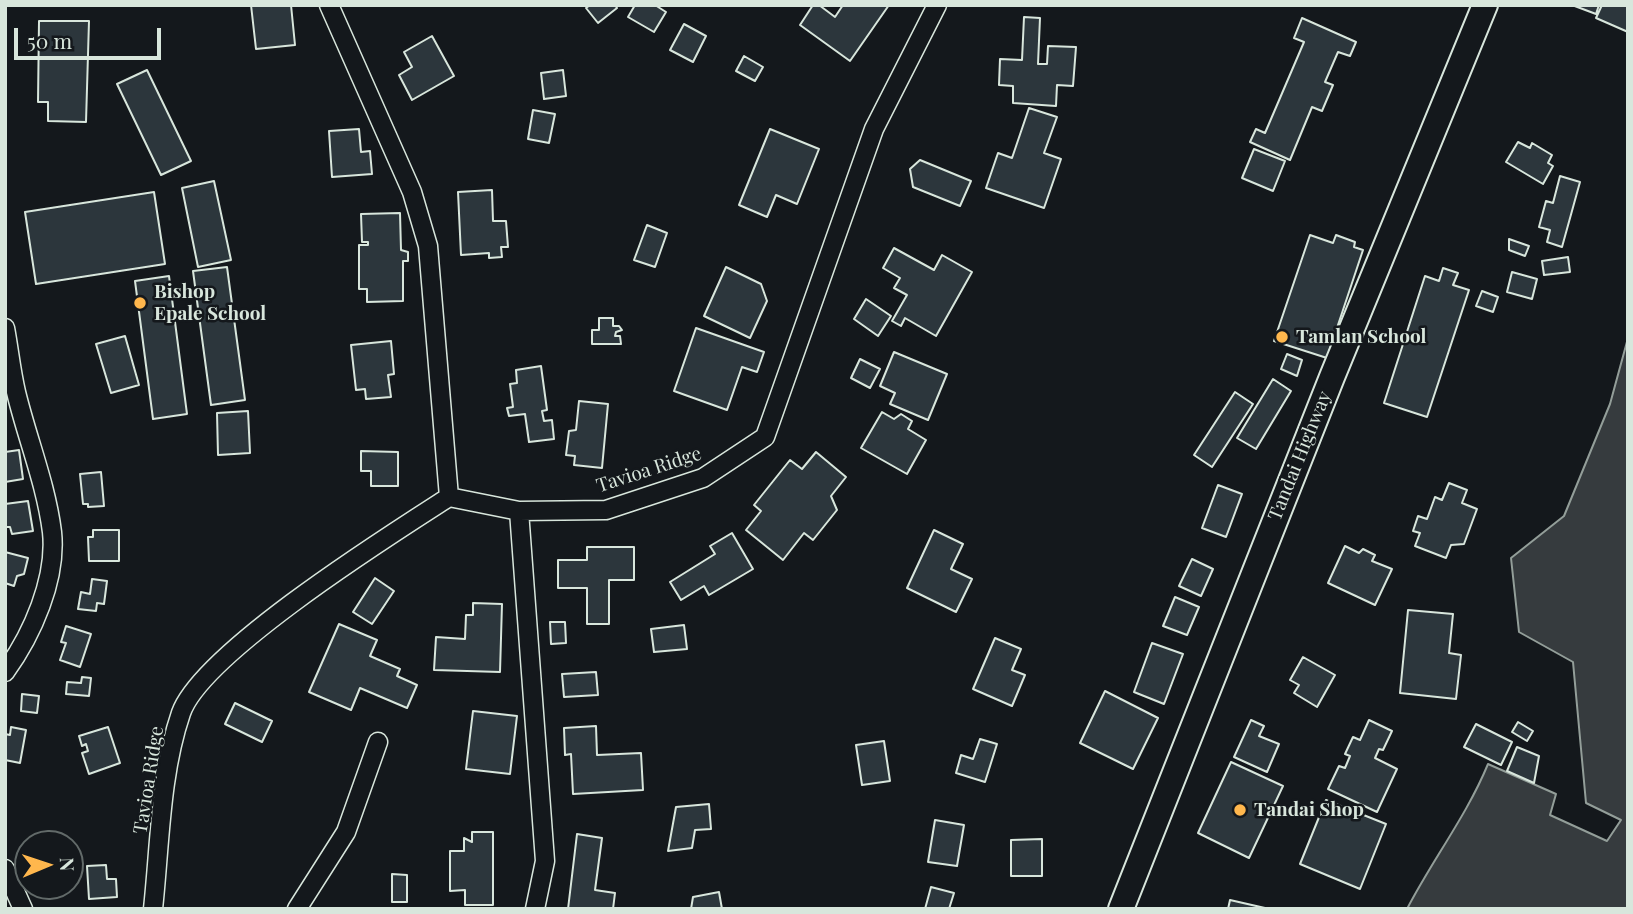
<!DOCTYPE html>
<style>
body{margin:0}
#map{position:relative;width:1633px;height:914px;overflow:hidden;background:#14181c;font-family:"Playfair Display",serif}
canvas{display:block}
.frame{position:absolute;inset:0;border:7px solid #d8e6dc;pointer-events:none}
.north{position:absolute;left:14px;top:830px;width:70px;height:70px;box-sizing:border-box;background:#14181c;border:2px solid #626a69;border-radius:50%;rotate:88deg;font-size:19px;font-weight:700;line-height:28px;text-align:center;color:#d8e6dc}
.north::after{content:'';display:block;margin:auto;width:24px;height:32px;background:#ffb74d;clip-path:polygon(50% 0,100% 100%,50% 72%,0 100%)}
.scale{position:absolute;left:14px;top:28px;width:147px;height:32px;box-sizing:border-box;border:4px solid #d8e6dc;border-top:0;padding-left:9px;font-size:21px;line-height:24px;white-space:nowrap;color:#d8e6dc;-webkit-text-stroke:5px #14181c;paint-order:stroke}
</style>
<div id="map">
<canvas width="1633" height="914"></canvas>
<div class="frame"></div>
<div class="north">N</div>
<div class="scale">50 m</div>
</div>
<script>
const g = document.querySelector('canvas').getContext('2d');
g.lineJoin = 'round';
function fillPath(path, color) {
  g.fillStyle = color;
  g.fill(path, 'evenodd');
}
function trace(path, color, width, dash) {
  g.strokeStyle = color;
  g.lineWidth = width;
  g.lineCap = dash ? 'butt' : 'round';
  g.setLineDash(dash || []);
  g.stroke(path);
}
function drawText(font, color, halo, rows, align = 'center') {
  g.font = font + ' "Playfair Display",serif';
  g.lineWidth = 5;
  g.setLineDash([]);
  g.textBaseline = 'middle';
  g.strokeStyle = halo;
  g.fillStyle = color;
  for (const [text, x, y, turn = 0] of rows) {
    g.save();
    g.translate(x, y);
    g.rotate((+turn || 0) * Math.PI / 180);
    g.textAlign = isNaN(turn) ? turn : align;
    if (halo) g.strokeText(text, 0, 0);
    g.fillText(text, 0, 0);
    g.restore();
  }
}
const water = new Path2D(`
 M 1628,338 L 1628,909 L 1407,909 C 1433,859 1467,815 1488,764 L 1556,794 L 1550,815 L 1607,841 L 1621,820 L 1586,803 L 1573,662 L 1519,632 L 1511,558 L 1564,516 L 1610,404 Z`);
fillPath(water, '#363b3e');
trace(water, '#939e99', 2);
const building = new Path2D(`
 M 251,5 L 291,5 L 295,45 L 256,49 Z
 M 590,5 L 615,5 L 617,8 L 598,23 L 586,8 Z
 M 635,5 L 655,5 L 666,12 L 654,32 L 628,17 Z
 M 813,5 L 819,5 L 835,17 L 843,5 L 889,5 L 850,61 L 800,25 Z
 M 1572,5 L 1599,5 L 1596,14 Z
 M 1602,5 L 1628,5 L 1628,32 L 1596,18 Z
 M 1024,17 L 1040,18 L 1038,64 L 1047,64 L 1048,46 L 1076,47 L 1073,86 L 1057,85 L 1056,106 L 1013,103 L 1013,86 L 999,85 L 1000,59 L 1022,60 Z
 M 1302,18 L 1356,42 L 1350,56 L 1338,52 L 1325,82 L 1333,85 L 1322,111 L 1312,107 L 1290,160 L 1250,142 L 1256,129 L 1265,133 L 1304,42 L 1294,38 Z
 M 39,21 L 89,21 L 86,122 L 48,121 L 48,102 L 38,102 Z
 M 684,24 L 706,36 L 693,62 L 670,50 Z
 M 432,36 L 454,76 L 412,100 L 399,75 L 412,67 L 404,52 Z
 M 744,56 L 763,67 L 755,81 L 736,71 Z
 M 147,70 L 191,161 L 161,175 L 117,84 Z
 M 563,70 L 566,96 L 544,99 L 541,73 Z
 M 1029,108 L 1057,117 L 1044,153 L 1061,159 L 1044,208 L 986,188 L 998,153 L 1012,158 Z
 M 533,110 L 555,114 L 549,143 L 528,139 Z
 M 359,129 L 361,152 L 370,151 L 372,174 L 332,177 L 329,131 Z
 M 770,129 L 819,149 L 797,204 L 776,195 L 767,217 L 739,205 Z
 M 1518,142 L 1530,148 L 1532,143 L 1552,155 L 1548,163 L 1553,166 L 1543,184 L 1506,162 Z
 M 1254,149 L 1285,161 L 1273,191 L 1242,178 Z
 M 920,160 L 971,181 L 960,206 L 913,187 L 910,169 Z
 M 1560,176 L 1580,182 L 1562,247 L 1547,242 L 1550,230 L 1539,227 L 1546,201 L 1553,203 Z
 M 214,181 L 231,260 L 198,267 L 182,188 Z
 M 492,190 L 493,221 L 506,221 L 508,247 L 501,247 L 502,257 L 489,258 L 489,253 L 461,255 L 458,192 Z
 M 154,192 L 165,264 L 36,284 L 25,212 Z
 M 400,213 L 401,250 L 408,252 L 408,261 L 403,261 L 403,301 L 367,302 L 367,289 L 359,289 L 359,245 L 368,245 L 368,242 L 362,242 L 361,214 Z
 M 647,225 L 667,233 L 655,267 L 634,260 Z
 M 1310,235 L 1333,243 L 1336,235 L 1355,242 L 1354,247 L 1363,250 L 1327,358 L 1274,341 Z
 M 1509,239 L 1529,246 L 1525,256 L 1509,250 Z
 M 894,248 L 934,270 L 942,255 L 972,272 L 936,336 L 905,318 L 901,326 L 892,321 L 907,295 L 894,288 L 900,278 L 883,268 Z
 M 1568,257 L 1570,272 L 1544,275 L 1542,261 Z
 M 227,267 L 245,400 L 211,405 L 193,271 Z
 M 726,267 L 761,284 L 767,301 L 750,338 L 704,316 Z
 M 1443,268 L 1458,273 L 1453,285 L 1469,290 L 1427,417 L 1384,403 L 1425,276 L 1439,281 Z
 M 1512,272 L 1537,279 L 1532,299 L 1507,292 Z
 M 169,276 L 187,414 L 153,419 L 135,281 Z
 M 1482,291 L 1498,297 L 1493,312 L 1476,306 Z
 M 866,299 L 891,316 L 878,336 L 854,319 Z
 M 599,318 L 613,318 L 613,326 L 619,326 L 622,330 L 616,332 L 615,336 L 620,336 L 621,344 L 592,344 L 592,330 L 599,330 Z
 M 696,328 L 764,352 L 757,372 L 742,367 L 727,410 L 674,391 Z
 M 125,336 L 139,385 L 111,393 L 96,344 Z
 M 391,341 L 394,374 L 388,375 L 391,397 L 366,399 L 365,389 L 356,390 L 351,345 Z
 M 894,352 L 947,374 L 928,420 L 890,404 L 895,393 L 880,386 Z
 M 1287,354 L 1302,360 L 1297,376 L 1281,369 Z
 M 860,359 L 880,369 L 870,388 L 851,378 Z
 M 541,366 L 547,410 L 542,411 L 544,421 L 552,420 L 554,439 L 529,442 L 525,414 L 509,416 L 507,408 L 513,407 L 510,384 L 517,383 L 516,370 Z
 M 1273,379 L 1291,391 L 1256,449 L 1237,438 Z
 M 1235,392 L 1253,404 L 1212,467 L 1194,455 Z
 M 579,401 L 608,404 L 602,468 L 574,465 L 575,456 L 566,455 L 569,431 L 576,430 Z
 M 248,411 L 250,453 L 218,455 L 217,413 Z
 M 882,412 L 894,419 L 901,414 L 912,421 L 908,429 L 926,440 L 907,474 L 861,448 Z
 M 19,450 L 23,479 L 5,482 L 5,452 Z
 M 361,451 L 398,452 L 398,486 L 371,486 L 371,471 L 361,471 Z
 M 816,452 L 846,477 L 831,496 L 837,510 L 813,540 L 804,533 L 783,560 L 746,530 L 761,511 L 754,505 L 790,460 L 802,469 Z
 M 101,472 L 104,506 L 88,507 L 88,504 L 83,504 L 80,474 Z
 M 1449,483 L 1467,490 L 1462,503 L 1477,509 L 1464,544 L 1451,545 L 1446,558 L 1415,546 L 1420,533 L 1413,531 L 1418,516 L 1427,519 L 1435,497 L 1442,500 Z
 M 1218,485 L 1242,494 L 1226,537 L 1202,528 Z
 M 28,501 L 33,531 L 12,534 L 10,527 L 5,527 L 5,504 Z
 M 93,530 L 119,530 L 119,561 L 89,561 L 88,537 L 93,537 Z
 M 934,530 L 963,544 L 951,569 L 972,579 L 956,612 L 907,588 Z
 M 732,533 L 753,569 L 709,595 L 704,586 L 681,600 L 670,582 L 715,554 L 710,546 Z
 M 1345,546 L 1359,553 L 1363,549 L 1375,555 L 1372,561 L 1392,569 L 1375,605 L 1328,583 Z
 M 587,547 L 634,547 L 634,580 L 609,580 L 609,624 L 587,624 L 587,588 L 558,588 L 558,560 L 587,560 Z
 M 5,552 L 28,558 L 24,574 L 17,576 L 14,586 L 5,583 Z
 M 1192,559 L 1213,569 L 1201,596 L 1179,586 Z
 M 375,578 L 394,591 L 372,624 L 353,612 Z
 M 92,579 L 107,581 L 104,604 L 97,603 L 96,611 L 78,609 L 81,592 L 90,594 Z
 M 1175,597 L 1199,607 L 1187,635 L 1163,626 Z
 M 473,603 L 502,604 L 500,672 L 434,670 L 436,637 L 465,639 L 466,615 L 473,615 Z
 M 1408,610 L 1453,614 L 1449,653 L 1461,655 L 1456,699 L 1400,693 Z
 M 550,622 L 565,622 L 566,643 L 551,644 Z
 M 339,624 L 377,640 L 370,656 L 400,669 L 397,676 L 417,685 L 407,708 L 360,688 L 351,710 L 309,692 Z
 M 684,625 L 687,649 L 654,652 L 651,629 Z
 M 66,626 L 91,634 L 80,667 L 60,660 L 66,643 L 61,642 Z
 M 995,638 L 1021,649 L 1012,670 L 1025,675 L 1012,706 L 973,689 Z
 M 1152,643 L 1183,654 L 1164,704 L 1134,692 Z
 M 1303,657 L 1335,675 L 1317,707 L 1294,693 L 1299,685 L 1290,680 Z
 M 596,672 L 598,695 L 564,697 L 562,674 Z
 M 82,677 L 91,678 L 89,696 L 66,694 L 67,682 L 81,683 Z
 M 1105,691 L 1158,718 L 1133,769 L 1080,743 Z
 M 22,694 L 39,696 L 37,713 L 21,711 Z
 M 235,703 L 272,721 L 262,742 L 225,724 Z
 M 473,711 L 517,716 L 510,774 L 466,769 Z
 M 1251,720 L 1264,726 L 1259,736 L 1279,744 L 1267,772 L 1234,757 Z
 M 1369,720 L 1392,731 L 1383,750 L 1379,749 L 1375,758 L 1397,769 L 1377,812 L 1328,789 L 1339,766 L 1345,768 L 1350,756 L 1345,754 L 1353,737 L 1360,740 Z
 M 1518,722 L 1533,731 L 1527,741 L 1512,732 Z
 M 1476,724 L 1512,742 L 1501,765 L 1464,747 Z
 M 596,726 L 597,755 L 641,753 L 643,790 L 573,794 L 571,754 L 565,755 L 564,728 Z
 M 11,727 L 26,730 L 20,763 L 5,760 L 5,734 L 10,735 Z
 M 108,727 L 120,763 L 89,774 L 82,753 L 88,751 L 86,744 L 82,746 L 79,736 Z
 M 980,739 L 997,744 L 985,782 L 956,773 L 961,755 L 973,759 Z
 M 884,741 L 890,781 L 862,785 L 856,745 Z
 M 1517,747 L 1539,756 L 1534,783 L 1507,771 Z
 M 1231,762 L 1283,786 L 1249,858 L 1198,833 Z
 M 1326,800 L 1386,824 L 1360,889 L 1300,864 Z
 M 709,804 L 711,829 L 695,830 L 692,848 L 668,851 L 676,807 Z
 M 935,820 L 964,825 L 957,866 L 928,862 Z
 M 472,832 L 493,832 L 493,905 L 465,905 L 465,890 L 450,891 L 450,851 L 464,851 L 464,838 L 472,842 Z
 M 577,834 L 602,838 L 595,890 L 615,893 L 613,909 L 568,909 Z
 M 1042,839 L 1042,876 L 1011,876 L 1011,840 Z
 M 106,865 L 107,879 L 116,879 L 117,897 L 89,899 L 87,866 Z
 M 392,874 L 407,875 L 407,902 L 392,902 Z
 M 931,887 L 954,893 L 949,909 L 925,909 Z
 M 719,892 L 722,909 L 691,909 L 693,897 Z
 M 1230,900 L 1265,908 L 1265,909 L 1228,909 Z`);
fillPath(building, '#2c363c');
trace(building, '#d8e6dc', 2);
const minor = new Path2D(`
 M 329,5 L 412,192 L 428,246 L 449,497
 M 5,328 C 9,349 11,371 16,392 C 27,438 46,484 52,532 C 57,579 32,635 5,672
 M 519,511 L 545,861 L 535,909
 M 5,869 L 23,909
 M 153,909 C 160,845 160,774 181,713 C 202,653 390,535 449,497 L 519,511 L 606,510 L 703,478 L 765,437 L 874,129 L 937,5
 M 297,909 L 346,832 L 378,742`);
const secondary = new Path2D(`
 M 1121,909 L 1332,377 L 1485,5`);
trace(minor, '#d8e6dc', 21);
trace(secondary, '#d8e6dc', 28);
trace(minor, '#14181c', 18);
trace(secondary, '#14181c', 24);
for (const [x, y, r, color] of [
 [140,303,7,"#ffb74d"],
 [1282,337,7,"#ffb74d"],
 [1240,810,7,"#ffb74d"]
]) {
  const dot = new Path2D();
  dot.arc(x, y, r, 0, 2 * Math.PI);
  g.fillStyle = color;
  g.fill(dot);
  trace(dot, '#14181c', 2.5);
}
drawText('bold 19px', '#d8e6dc', '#14181c', [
 ["Bishop",154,292],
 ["Epale School",154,314],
 ["Tamlan School",1296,337],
 ["Tandai Shop",1254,810]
], 'left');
drawText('19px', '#d8e6dc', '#14181c', [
 ["Tandai Highway",1300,456,-68],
 ["Tavioa Ridge",649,470,-18],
 ["Tavioa Ridge",149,780,-81]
]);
</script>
